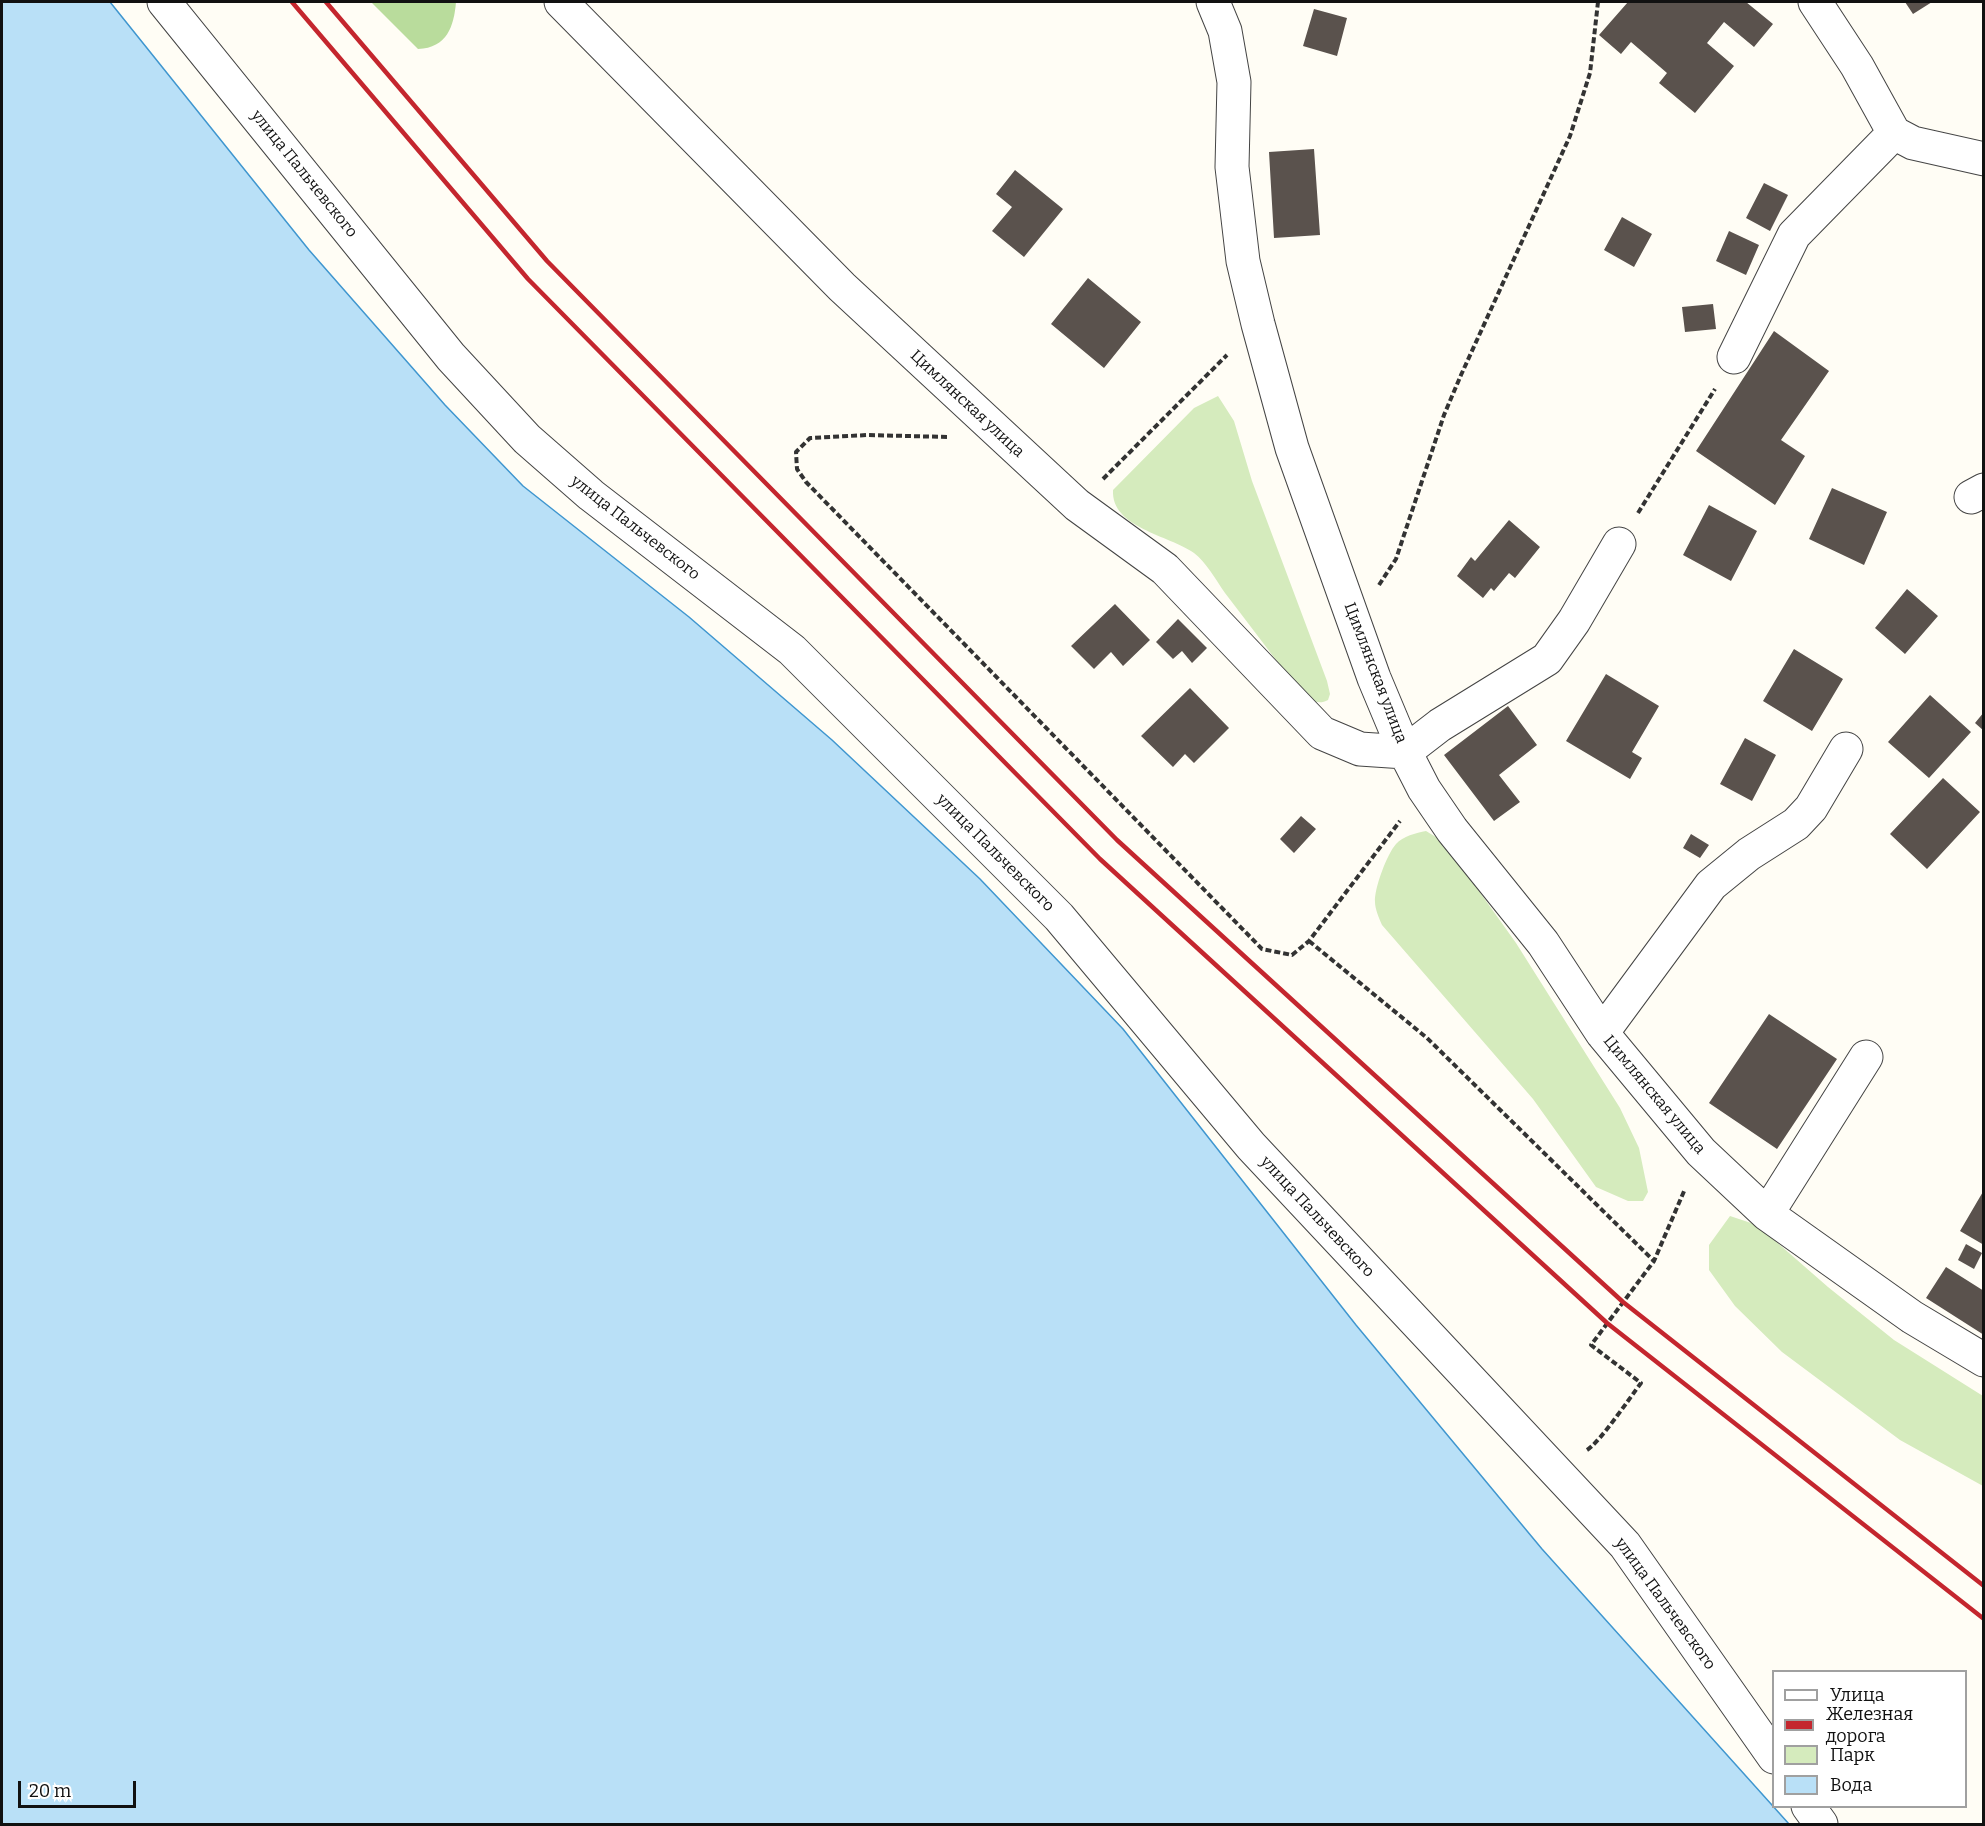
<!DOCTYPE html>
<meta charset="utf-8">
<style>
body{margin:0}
#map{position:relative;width:1985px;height:1826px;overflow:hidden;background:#fffdf5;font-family:Bitter,serif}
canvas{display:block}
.frame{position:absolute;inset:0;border:3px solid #111;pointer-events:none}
.legend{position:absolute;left:1772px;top:1670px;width:195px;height:138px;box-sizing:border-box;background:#fff;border:2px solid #a0a0a0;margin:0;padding:8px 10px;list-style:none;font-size:18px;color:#111}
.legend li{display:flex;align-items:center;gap:12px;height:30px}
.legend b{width:30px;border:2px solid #a0a0a0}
.scale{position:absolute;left:18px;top:1781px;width:118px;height:27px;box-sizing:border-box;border:3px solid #111;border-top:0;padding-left:8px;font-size:18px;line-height:21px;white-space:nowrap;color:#111;-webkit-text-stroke:4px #fff;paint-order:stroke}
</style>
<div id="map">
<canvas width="1985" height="1826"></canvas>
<div class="frame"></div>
<ul class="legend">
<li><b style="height:8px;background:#fff"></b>Улица</li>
<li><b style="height:8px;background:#c4262e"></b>Железная дорога</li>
<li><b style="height:16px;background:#d5ebbd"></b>Парк</li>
<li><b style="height:16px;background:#b9e0f7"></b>Вода</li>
</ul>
<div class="scale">20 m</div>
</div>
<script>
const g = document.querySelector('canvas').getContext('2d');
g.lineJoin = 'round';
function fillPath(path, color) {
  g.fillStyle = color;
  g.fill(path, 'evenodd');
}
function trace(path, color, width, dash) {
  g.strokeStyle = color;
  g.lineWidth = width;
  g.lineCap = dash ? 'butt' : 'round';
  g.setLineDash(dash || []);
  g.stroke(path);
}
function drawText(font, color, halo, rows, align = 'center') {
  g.font = font + ' Bitter,serif';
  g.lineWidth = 6;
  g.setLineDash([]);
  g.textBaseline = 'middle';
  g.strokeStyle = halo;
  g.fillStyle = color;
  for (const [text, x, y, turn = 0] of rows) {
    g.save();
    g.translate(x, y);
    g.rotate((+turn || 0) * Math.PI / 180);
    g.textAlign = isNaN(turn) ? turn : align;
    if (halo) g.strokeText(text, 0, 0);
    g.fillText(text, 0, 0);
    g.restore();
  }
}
fillPath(new Path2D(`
 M 1218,396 L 1234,421 L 1252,481 L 1327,681 L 1330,694 L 1328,700 C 1319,705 1311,701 1302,695 C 1277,661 1251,627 1225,593 C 1216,580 1206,562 1194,553 C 1169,535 1111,528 1113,490 L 1194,408 Z
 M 1426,831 L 1444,842 L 1516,943 L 1620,1108 L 1639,1148 L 1648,1192 L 1643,1201 L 1628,1201 L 1596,1187 L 1533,1099 L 1382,925 C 1379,918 1375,909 1375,902 C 1374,889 1387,854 1396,844 C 1403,836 1416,833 1426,831 Z
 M 1730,1216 L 1757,1225 L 1828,1287 L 1894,1340 L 1983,1396 L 1983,1486 L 1900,1440 L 1782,1352 L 1735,1306 L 1709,1270 L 1709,1245 Z`), '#d5ebbd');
fillPath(new Path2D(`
 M 371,2 L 456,2 C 454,26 447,48 418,49 Z`), '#b9dc9c');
const water = new Path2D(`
 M 2,2 L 110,2 L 309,250 L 445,405 L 523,486 L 689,617 L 832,740 L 980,879 L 1123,1029 L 1356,1325 L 1542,1549 L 1789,1824 L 2,1824 Z`);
fillPath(water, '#b9e0f7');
trace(water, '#3f96cf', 1.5);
fillPath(new Path2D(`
 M 1628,2 L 1746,2 L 1773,24 L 1754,47 L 1724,22 L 1707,43 L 1734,66 L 1695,113 L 1659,83 L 1667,73 L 1631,42 L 1621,54 L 1599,35 Z
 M 1905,2 L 1932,2 L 1913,14 Z
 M 1314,9 L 1347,18 L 1337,56 L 1303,46 Z
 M 1314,149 L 1320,235 L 1274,238 L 1269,152 Z
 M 1015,170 L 1063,209 L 1024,257 L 992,231 L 1012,207 L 996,194 Z
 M 1764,183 L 1788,195 L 1770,231 L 1746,218 Z
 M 1622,217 L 1652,234 L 1634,267 L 1604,250 Z
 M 1729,231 L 1759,245 L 1746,275 L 1716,261 Z
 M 1088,278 L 1141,322 L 1104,368 L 1051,324 Z
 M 1713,304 L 1716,329 L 1685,332 L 1682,307 Z
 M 1774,331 L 1829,371 L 1781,440 L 1805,456 L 1775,505 L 1696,451 Z
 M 1832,488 L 1887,512 L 1864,565 L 1809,539 Z
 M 1709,505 L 1757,531 L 1731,581 L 1683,555 Z
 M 1509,520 L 1540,547 L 1515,578 L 1509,573 L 1494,591 L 1491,588 L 1483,598 L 1457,576 L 1471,557 L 1475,561 Z
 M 1907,589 L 1938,616 L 1905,654 L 1875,628 Z
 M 1115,604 L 1150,640 L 1123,666 L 1111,652 L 1094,669 L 1071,646 Z
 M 1178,619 L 1207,648 L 1192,663 L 1182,651 L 1173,659 L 1156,642 Z
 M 1794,649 L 1843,679 L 1812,731 L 1763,701 Z
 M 1606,674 L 1659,706 L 1632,752 L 1642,758 L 1630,779 L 1566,741 Z
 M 1190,688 L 1229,728 L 1194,763 L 1185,754 L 1173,767 L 1141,736 Z
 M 1930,695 L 1971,732 L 1929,778 L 1888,742 Z
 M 1508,706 L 1537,745 L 1499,775 L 1520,802 L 1494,821 L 1444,755 Z
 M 1984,712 L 1984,731 L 1975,723 Z
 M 1745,738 L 1776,755 L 1752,801 L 1720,784 Z
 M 1943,778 L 1980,812 L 1927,869 L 1890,834 Z
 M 1301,816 L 1316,829 L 1294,853 L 1280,839 Z
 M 1691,834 L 1709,845 L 1700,858 L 1683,848 Z
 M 1769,1014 L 1837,1059 L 1777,1149 L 1709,1103 Z
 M 1984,1190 L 1984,1245 L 1960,1231 Z
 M 1966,1244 L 1982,1253 L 1974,1269 L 1958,1260 Z
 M 1946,1267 L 1984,1291 L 1984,1335 L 1926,1298 Z`), '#5a524d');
const minor = new Path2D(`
 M 164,2 L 451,357 L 527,439 L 591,495 L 792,650 L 1059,917 L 1251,1146 L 1625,1545 L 1774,1757
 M 561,2 L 842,287 L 1077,505 L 1165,569 L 1322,733 L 1360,749 L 1405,752 L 1424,789 L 1452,830 L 1543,943 L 1602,1033 L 1701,1152 L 1767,1214 L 1912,1317 L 1984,1360
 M 1213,2 L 1225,31 L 1234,82 L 1232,167 L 1243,261 L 1258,324 L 1292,448 L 1374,678 L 1405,752 L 1440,725 L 1547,659 L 1574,621 L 1619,544
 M 1815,2 L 1857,66 L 1894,133 L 1913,143 L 1984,159
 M 1734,357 L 1794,235 L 1894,133
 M 1971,497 L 1984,490
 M 1602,1033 L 1711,885 L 1749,854 L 1796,824 L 1811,808 L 1846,749
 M 1767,1214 L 1866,1057
 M 1808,1806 L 1821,1824`);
trace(minor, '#444', 35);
trace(new Path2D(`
 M 947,437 L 868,435 L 810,438 L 796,452 L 797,469 L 806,482 L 1262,949 L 1292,955 L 1309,941 L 1400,821
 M 1103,479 L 1227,355
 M 1638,513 L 1715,389
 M 1379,585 L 1396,559 L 1444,415 L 1461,375 L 1570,136 L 1590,73 L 1598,2
 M 1309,941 L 1427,1038 L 1654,1261
 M 1587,1450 C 1600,1442 1629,1399 1641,1383 L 1591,1345 L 1654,1261 L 1685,1189`), '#333', 4, [6, 3]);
trace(minor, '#fff', 33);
trace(new Path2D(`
 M 292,2 L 528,279 L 1100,859 L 1607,1323 L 1984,1619
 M 326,2 L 547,261 L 1117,840 L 1623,1302 L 1984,1586`), '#c4262e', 4.5);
drawText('16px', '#111', '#fff', [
 ["улица Пальчевского",304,174,51],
 ["Цимлянская улица",967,404,43],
 ["улица Пальчевского",635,528,38],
 ["Цимлянская улица",1375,673,69],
 ["улица Пальчевского",995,853,45],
 ["Цимлянская улица",1654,1095,50],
 ["улица Пальчевского",1317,1217,47],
 ["улица Пальчевского",1665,1604,54]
]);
</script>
